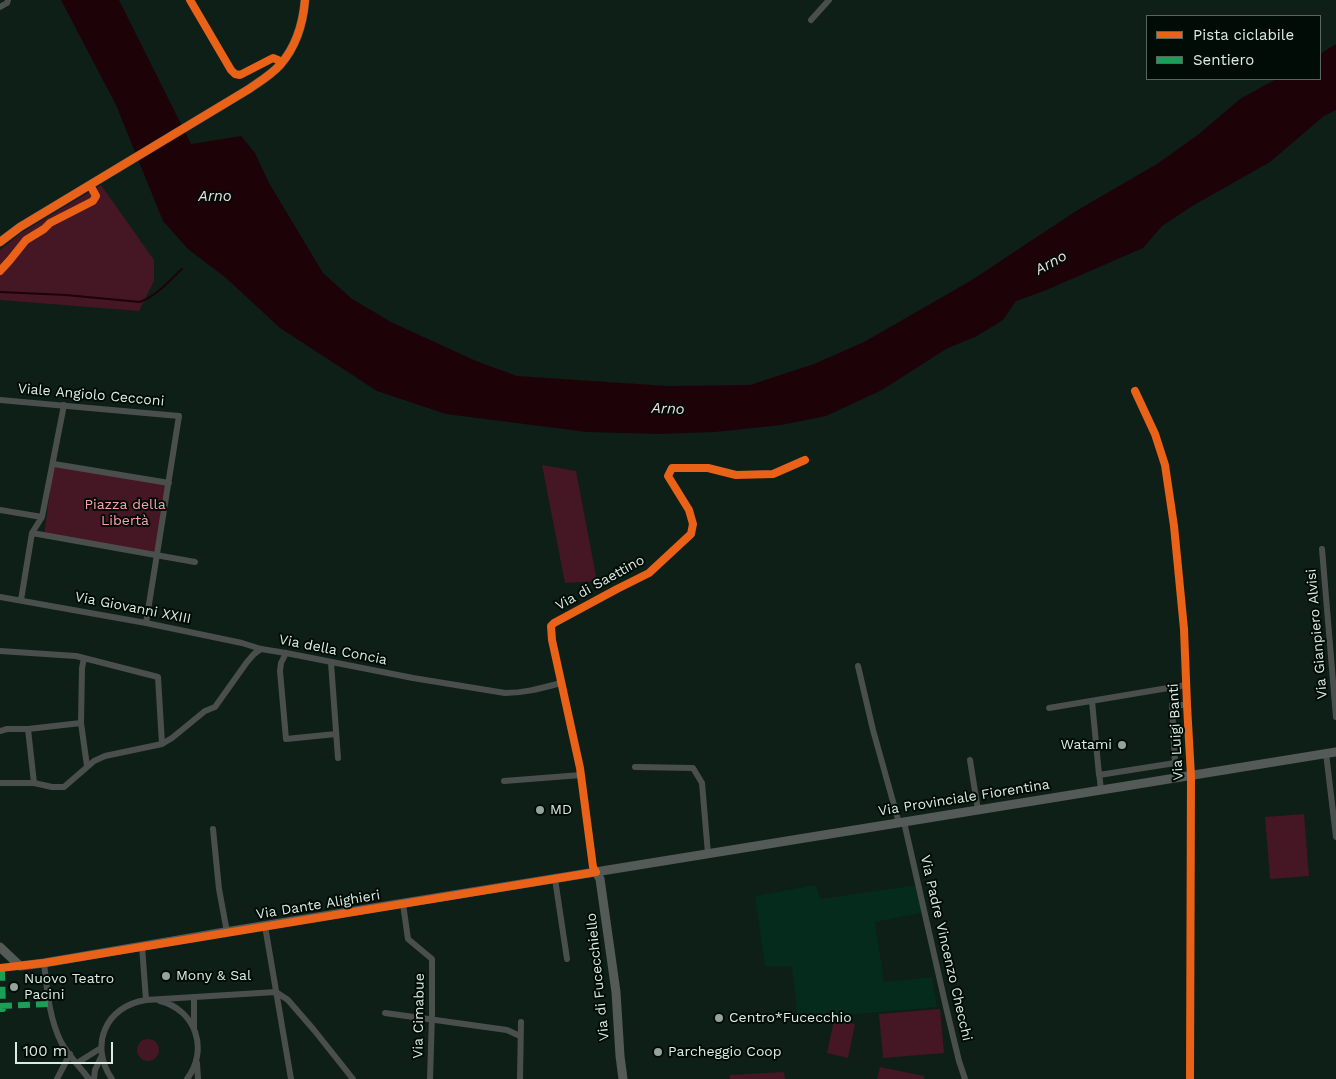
<!DOCTYPE html>
<meta charset="utf-8">
<style>
body{margin:0}
#map{position:relative;width:1336px;height:1079px;overflow:hidden;background:#0e1f18;font-family:"Work Sans",sans-serif}
canvas{display:block}
.legend{position:absolute;left:1146px;top:15px;width:175px;height:65px;box-sizing:border-box;background:#020c07;border:1px solid #59665f;margin:0;padding:6px 9px;list-style:none;font-size:15px;color:#dbece3}
.legend li{display:flex;align-items:center;gap:10px;height:25px}
.legend b{width:25px;border:1px solid #59665f}
.scale{position:absolute;left:15px;top:1042px;width:98px;height:22px;box-sizing:border-box;border:2px solid #dbece3;border-top:0;padding-left:6px;font-size:15px;line-height:18px;white-space:nowrap;color:#dbece3;-webkit-text-stroke:4px #020c07;paint-order:stroke}
</style>
<div id="map">
<canvas width="1336" height="1079"></canvas>
<ul class="legend">
<li><b style="height:6px;background:#ea6118"></b>Pista ciclabile</li>
<li><b style="height:6px;background:#1a9f57"></b>Sentiero</li>
</ul>
<div class="scale">100 m</div>
</div>
<script>
const g = document.querySelector('canvas').getContext('2d');
g.lineJoin = 'round';
function fillPath(path, color) {
  g.fillStyle = color;
  g.fill(path, 'evenodd');
}
function trace(path, color, width, dash) {
  g.strokeStyle = color;
  g.lineWidth = width;
  g.lineCap = dash ? 'butt' : 'round';
  g.setLineDash(dash || []);
  g.stroke(path);
}
function drawText(font, color, halo, rows, align = 'center') {
  g.font = font + ' "Work Sans",sans-serif';
  g.lineWidth = 4;
  g.setLineDash([]);
  g.textBaseline = 'middle';
  g.strokeStyle = halo;
  g.fillStyle = color;
  for (const [text, x, y, turn = 0] of rows) {
    g.save();
    g.translate(x, y);
    g.rotate((+turn || 0) * Math.PI / 180);
    g.textAlign = isNaN(turn) ? turn : align;
    if (halo) g.strokeText(text, 0, 0);
    g.fillText(text, 0, 0);
    g.restore();
  }
}
fillPath(new Path2D(`
 M 816,885 L 820,899 L 918,885 L 925,912 L 875,922 L 884,982 L 932,977 L 937,1007 L 798,1019 L 792,967 L 765,966 L 755,896 Z`), '#042b1c');
fillPath(new Path2D(`
 M 101,185 L 154,260 L 154,281 L 139,311 L 0,300 L 0,250 L 21,233 Z
 M 54,464 L 169,483 L 157,555 L 44,535 Z
 M 542,465 L 576,471 L 597,581 L 565,583 Z
 M 1304,814 L 1309,876 L 1270,879 L 1265,817 Z
 M 940,1009 L 944,1053 L 883,1058 L 879,1014 Z
 M 834,1020 L 855,1024 L 848,1058 L 827,1053 Z
 M137 1050a11 11 0 1 1 22 0a11 11 0 1 1-22 0Z
 M 880,1067 L 924,1076 L 924,1079 L 877,1079 Z
 M 784,1072 L 785,1079 L 730,1079 L 730,1075 Z`), '#451623');
fillPath(new Path2D(`
 M 61,0 L 119,0 L 191,144 L 241,136 L 255,153 L 269,183 L 323,273 L 352,299 L 391,322 L 476,361 L 517,376 L 667,386 L 750,385 L 814,364 L 864,342 L 972,280 L 1076,211 L 1157,164 L 1199,134 L 1240,99 L 1276,79 L 1320,79 L 1320,54 L 1336,44 L 1336,110 L 1324,116 L 1270,162 L 1194,205 L 1162,226 L 1143,248 L 1044,291 L 1016,301 L 1003,320 L 977,336 L 946,349 L 882,390 L 826,416 L 781,425 L 715,432 L 660,434 L 587,432 L 446,414 L 377,391 L 280,328 L 226,278 L 188,249 L 163,221 L 116,105 Z`), '#1d0308');
trace(new Path2D(`
 M 0,292 L 66,295 L 140,302 C 156,296 169,281 182,269`), '#1d0308', 2);
trace(new Path2D(`
 M 0,7 L 7,3 L 8,0
 M 811,20 L 829,0
 M 1135,391 L 1155,434 L 1165,465 L 1174,526 L 1184,629 L 1187,705 L 1191,776 L 1190,1079
 M 0,400 L 179,416 L 146,623
 M 54,464 L 169,483
 M 0,510 L 42,517
 M 32,533 L 195,562
 M 1322,549 L 1336,717
 M 0,597 L 146,623 L 242,643 L 261,649 L 286,653 L 413,678 L 505,693 C 525,693 542,688 561,683
 M 21,600 L 32,533 L 42,517 L 64,405
 M 0,651 L 76,656 L 158,677 L 162,744
 M 286,653 L 281,663 L 280,671 L 286,739 L 336,734
 M 84,658 L 82,668 L 81,723 L 87,766
 M 331,663 L 338,758
 M 858,666 L 873,730 L 899,823
 M 1092,701 L 1099,775 L 1175,763 L 1172,705 L 1187,705
 M 1049,708 L 1186,685
 M 28,729 L 34,783
 M 0,731 L 7,729 L 28,729 L 81,723
 M 1326,753 L 1336,837
 M 970,760 L 978,810
 M 635,767 L 693,768 L 702,783 L 708,854
 M 1099,772 L 1101,790
 M 504,781 L 581,775
 M 0,783 L 34,783 L 52,787 L 64,787 L 94,761 L 105,756 L 162,744 L 172,738 L 205,711 L 215,707 L 247,662 L 254,654 L 261,649
 M 904,822 L 946,1007 L 959,1061 L 965,1079
 M 213,829 L 219,889 L 227,932
 M 596,872 L 593,867 L 580,768 L 552,640 L 551,626 L 554,623 L 617,589 L 649,573 L 691,534 L 693,524 L 689,510 L 668,476 L 672,468 L 708,468 L 736,475 L 773,474 L 805,460
 M 555,879 L 567,959
 M 403,904 L 408,939 L 432,959 L 432,1015 L 430,1079
 M 265,926 L 291,1079
 M 142,946 L 146,1000
 M 44,963 C 47,989 49,1018 61,1042 C 68,1055 80,1067 89,1079
 M 0,968 L 20,966
 M 276,992 L 288,1000 L 314,1030 L 353,1079
 M 160,1001 C 196,1010 209,1050 187,1079
 M 385,1013 L 507,1030 L 520,1036
 M 194,1028 L 194,997
 M 77,1063 L 101,1048
 M 197,1063 L 198,1079
 M 57,1079 L 70,1054
 M 94,1079 L 95,1070 L 102,1055
 M 112,1079 C 89,1046 105,1006 146,1000 L 276,992
 M 520,1079 L 521,1022`), '#4a4f4d', 6);
trace(new Path2D(`
 M 0,242 L 20,227 L 249,89 C 259,82 271,75 280,65 C 296,47 303,24 305,0
 M 596,872 L 600,879 L 616,992 L 620,1056 L 623,1079
 M 0,947 L 20,966 L 44,963 L 219,933 L 1336,752`), '#545a57', 9);
trace(new Path2D(`
 M 0,972 L 2,971 L 3,1009 L 0,1009
 M 0,1006 L 50,1004`), '#1a9f57', 6, [12, 6]);
trace(new Path2D(`
 M 190,0 L 231,70 L 235,74 L 240,75 L 273,58 L 278,60 L 281,64
 M 0,242 L 20,227 L 249,89 C 259,82 271,75 280,65 C 296,47 303,24 305,0
 M 0,271 L 10,260 L 26,240 L 44,229 L 50,223 L 93,201 L 96,196 L 90,185
 M 1135,391 L 1155,434 L 1165,465 L 1174,526 L 1184,629 L 1187,705 L 1191,776 L 1190,1079
 M 0,968 L 44,963 L 596,872 L 593,867 L 580,768 L 552,640 L 551,626 L 554,623 L 617,589 L 649,573 L 691,534 L 693,524 L 689,510 L 668,476 L 672,468 L 708,468 L 736,475 L 773,474 L 805,460`), '#ea6118', 8);
for (const [x, y, r, color] of [
 [1122,745,5,"#93a49c"],
 [540,810,5,"#93a49c"],
 [166,976,5,"#93a49c"],
 [14,987,5,"#93a49c"],
 [719,1018,5,"#93a49c"],
 [658,1052,5,"#93a49c"]
]) {
  const dot = new Path2D();
  dot.arc(x, y, r, 0, 2 * Math.PI);
  g.fillStyle = color;
  g.fill(dot);
  trace(dot, '#020c07', 2);
}
drawText('14px', '#dbece3', '#020c07', [
 ["Viale Angiolo Cecconi",91,395,5],
 ["Via di Saettino",600,583,-29],
 ["Via Giovanni XXIII",133,608,11],
 ["Via Gianpiero Alvisi",1317,634,-95],
 ["Via della Concia",333,650,11],
 ["Via Luigi Banti",1176,732,-93],
 ["Via Provinciale Fiorentina",964,798,-9],
 ["Via Dante Alighieri",318,905,-9],
 ["Via Padre Vincenzo Checchi",946,948,77],
 ["Via di Fucecchiello",598,977,-96],
 ["Via Cimabue",419,1016,-89]
]);
drawText('14px', '#ff9eb1', '#020c07', [
 ["Piazza della",125,505],
 ["Libertà",125,521]
]);
drawText('14px', '#dbece3', '#020c07', [
 ["Watami",1112,745,"right"],
 ["MD",550,810],
 ["Mony & Sal",176,976],
 ["Nuovo Teatro",24,979],
 ["Pacini",24,995],
 ["Centro*Fucecchio",729,1018],
 ["Parcheggio Coop",668,1052]
], 'left');
drawText('italic 15px', '#f2dde0', '#020c07', [
 ["Arno",215,197],
 ["Arno",1051,263,-29],
 ["Arno",668,409,2]
]);
</script>
